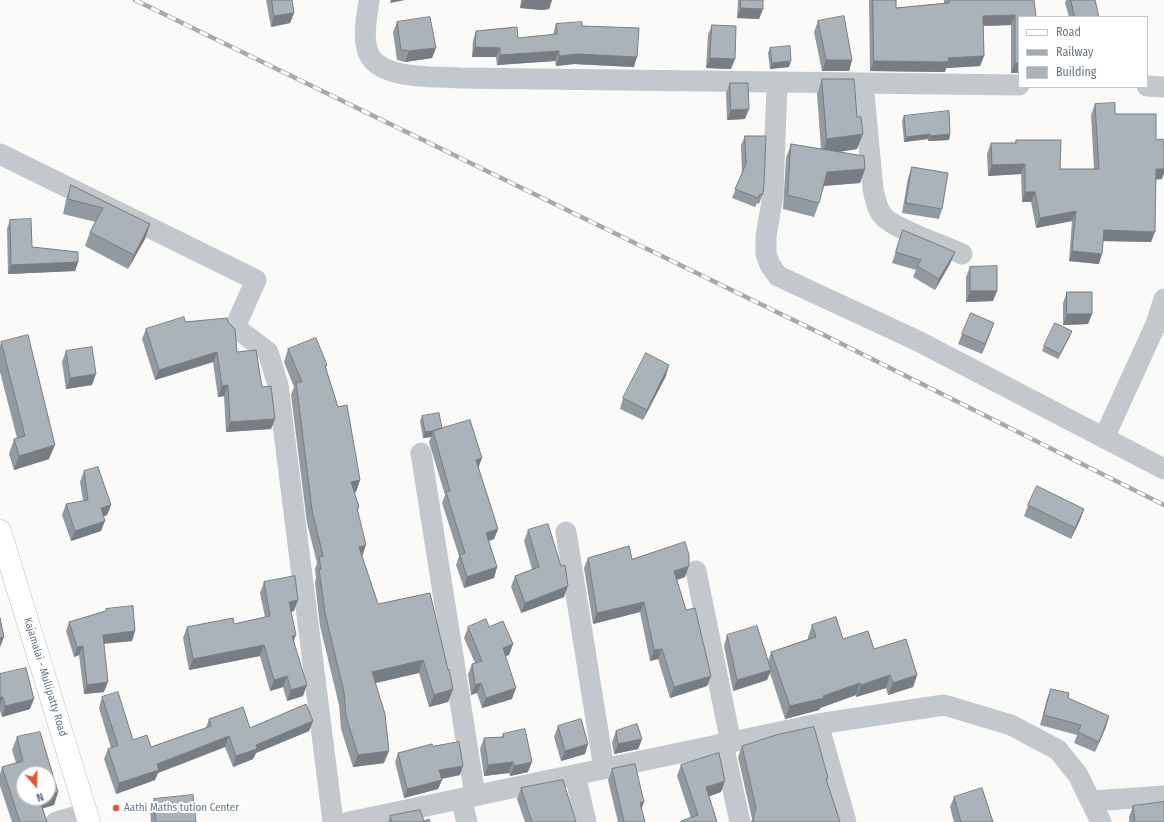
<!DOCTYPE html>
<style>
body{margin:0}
#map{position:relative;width:1164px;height:822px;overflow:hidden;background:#fafaf8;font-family:"Fira Sans Condensed",sans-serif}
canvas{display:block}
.legend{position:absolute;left:1018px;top:16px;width:130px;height:72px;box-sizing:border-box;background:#fff;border:1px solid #c1c8cd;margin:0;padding:5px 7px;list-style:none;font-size:12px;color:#657683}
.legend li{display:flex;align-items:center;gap:8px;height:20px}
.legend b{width:20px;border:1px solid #c1c8cd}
.north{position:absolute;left:16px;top:766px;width:40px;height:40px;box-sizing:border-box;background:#fff;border:1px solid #c1c8cd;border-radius:50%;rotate:160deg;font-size:11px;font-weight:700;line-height:16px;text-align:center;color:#657683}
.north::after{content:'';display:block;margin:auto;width:14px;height:18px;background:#e4572e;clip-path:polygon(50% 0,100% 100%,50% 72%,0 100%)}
</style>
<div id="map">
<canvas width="1164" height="822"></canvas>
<ul class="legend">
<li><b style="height:5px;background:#fff"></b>Road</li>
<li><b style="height:5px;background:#a2aab0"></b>Railway</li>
<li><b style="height:11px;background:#aab3b9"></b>Building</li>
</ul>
<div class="north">N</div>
</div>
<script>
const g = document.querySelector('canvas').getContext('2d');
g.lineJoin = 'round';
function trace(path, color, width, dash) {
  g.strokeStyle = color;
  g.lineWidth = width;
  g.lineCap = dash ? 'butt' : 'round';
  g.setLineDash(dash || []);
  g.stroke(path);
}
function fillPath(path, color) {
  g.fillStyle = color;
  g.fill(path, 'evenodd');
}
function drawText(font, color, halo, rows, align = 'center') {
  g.font = font + ' "Fira Sans Condensed",sans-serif';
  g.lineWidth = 4;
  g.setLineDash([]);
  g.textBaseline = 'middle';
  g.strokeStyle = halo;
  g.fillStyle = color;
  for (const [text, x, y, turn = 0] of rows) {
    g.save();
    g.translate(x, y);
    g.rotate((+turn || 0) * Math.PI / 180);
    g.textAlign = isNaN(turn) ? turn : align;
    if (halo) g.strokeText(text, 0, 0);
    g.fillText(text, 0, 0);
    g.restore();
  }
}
const major = new Path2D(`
 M 0,531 L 89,822`);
trace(major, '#b5babe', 23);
trace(new Path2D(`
 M 369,0 C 367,16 363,33 367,49 C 375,81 434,76 460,78 L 1019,85
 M 777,83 L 773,195 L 766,236 L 766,254 L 770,265 L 778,276 L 918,341 L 1164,469
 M 863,83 L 873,189 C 875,198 877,210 884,217 C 895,229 945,246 962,254
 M 1147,86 L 1164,87
 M 0,154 L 256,280 L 235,327 L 268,352 L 278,385 L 333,822
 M 1104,438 L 1156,324 L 1164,299
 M 421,453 L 475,796
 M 566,532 L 604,769
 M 696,571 L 731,743
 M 818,724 L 944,705 L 1011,725 L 1058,750 L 1078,775 L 1101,822
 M 723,744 L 740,822
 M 575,775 L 586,822
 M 461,799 L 467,822
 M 1092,801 L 1164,796
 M 56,822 L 87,813
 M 349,822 L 818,724 L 846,822`), '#c3c8cc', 21);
trace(major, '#fff', 22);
const rail = new Path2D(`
 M 135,0 L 820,333 L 1164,505`);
trace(rail, '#a2aab0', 4.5);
trace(rail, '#fff', 3, [9]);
fillPath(new Path2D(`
 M 266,0 L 292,0 L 294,13 L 290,23 L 271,27 Z
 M 521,0 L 552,0 L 549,9 L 542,10 L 520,8 Z
 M 738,0 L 763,0 L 763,9 L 759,19 L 737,18 Z
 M 869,0 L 896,0 L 896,8 L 944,3 L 944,0 L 1034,0 L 1019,17 L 1019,73 L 1011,73 L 1011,25 L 983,26 L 984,56 L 980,66 L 946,68 L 945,72 L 941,72 L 870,71 Z
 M 1066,0 L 1071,0 L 1099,17 L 1069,17 L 1065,3 Z
 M 818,21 L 852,60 L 849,71 L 822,71 L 814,32 Z
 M 397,22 L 436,48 L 432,58 L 405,62 L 397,60 L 393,32 Z
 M 556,24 L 582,26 L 634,67 L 574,64 L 556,66 L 555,61 L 497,65 L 496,57 L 472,57 L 473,41 L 476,31 L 518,38 L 553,35 Z
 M 712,25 L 731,69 L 706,68 L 708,35 Z
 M 770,48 L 789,67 L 770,69 L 768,53 Z
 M 822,79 L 857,149 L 840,152 L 865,169 L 860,183 L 824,186 L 819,203 L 814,217 L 783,209 L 786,158 L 791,144 L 821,149 L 817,94 Z
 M 730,83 L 745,119 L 727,120 L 726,93 Z
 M 1095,104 L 1115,114 L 1156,140 L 1162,179 L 1156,179 L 1151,242 L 1103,241 L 1099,264 L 1069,261 L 1072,221 L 1036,228 L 1031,202 L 1022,202 L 1021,174 L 988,176 L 987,154 L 991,143 L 1015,143 L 1016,140 L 1060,169 L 1094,169 L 1091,115 Z
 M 904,116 L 950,134 L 949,140 L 928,141 L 928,139 L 904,142 L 902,121 Z
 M 745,136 L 763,194 L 759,204 L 757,203 L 755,207 L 732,198 L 742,173 L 741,145 Z
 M 912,167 L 942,209 L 939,219 L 902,213 L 908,178 Z
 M 71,185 L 150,224 L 145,239 L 128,269 L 85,246 L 90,232 L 96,222 L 63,214 L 66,200 Z
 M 10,220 L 32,247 L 78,262 L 75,271 L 8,274 L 7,229 Z
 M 903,230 L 951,262 L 935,290 L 913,277 L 916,270 L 892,263 Z
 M 970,267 L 993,301 L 966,302 L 966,277 Z
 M 1067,292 L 1092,314 L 1088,324 L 1063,325 L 1063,303 Z
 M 185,322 L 237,352 L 262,387 L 275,419 L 271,429 L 226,432 L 224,396 L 218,397 L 213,362 L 155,380 L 142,339 L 146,329 Z
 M 994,323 L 982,354 L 958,344 L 962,334 Z
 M 1070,336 L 1058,359 L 1042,351 L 1044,346 Z
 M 1,342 L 49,459 L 14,470 L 9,454 L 14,439 L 17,438 L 0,372 L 0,346 Z
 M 288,349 L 327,365 L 326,368 L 360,480 L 356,492 L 354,493 L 359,507 L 358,510 L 362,556 L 378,604 L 448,670 L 453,689 L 448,702 L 429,707 L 419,673 L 375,683 L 384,763 L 353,767 L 341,729 L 339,705 L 320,626 L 315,582 L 316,578 L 315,569 L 317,563 L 307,523 L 291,395 L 294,387 L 284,362 Z
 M 66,351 L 92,385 L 66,389 L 62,362 Z
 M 666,376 L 643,420 L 620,409 L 623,398 Z
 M 422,416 L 442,428 L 482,458 L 478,467 L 498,529 L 494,539 L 489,541 L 497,567 L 494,578 L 464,588 L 456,565 L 459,556 L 442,503 L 445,495 L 429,442 L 431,437 L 423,438 L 420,421 Z
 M 84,471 L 111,505 L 107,515 L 103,517 L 101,531 L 71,541 L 62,515 L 66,504 L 83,501 L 80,482 Z
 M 1028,505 L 1084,509 L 1080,520 L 1071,539 L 1024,516 Z
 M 528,530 L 564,597 L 521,613 L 511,587 L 515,576 L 532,569 L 524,541 Z
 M 588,558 L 632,559 L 685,577 L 677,580 L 686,610 L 711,676 L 707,686 L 670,698 L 658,659 L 650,661 L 640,612 L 593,624 L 584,568 Z
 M 264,582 L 294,611 L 291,612 L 294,642 L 303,696 L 287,701 L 283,687 L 270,691 L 260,656 L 189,670 L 183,638 L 187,627 L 234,624 L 265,617 L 260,593 Z
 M 106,609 L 135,631 L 132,641 L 103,644 L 104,692 L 84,694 L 79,655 L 74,657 L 66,631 L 69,622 L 105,611 Z
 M 812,625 L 843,639 L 874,649 L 917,675 L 913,687 L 888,695 L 886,688 L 856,697 L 856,695 L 820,708 L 819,710 L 785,719 L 770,673 L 767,680 L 733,691 L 724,646 L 727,635 L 768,661 L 771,652 L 808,639 L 808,637 Z
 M 468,627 L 489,627 L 513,644 L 509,655 L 505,656 L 512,699 L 482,708 L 477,693 L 471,695 L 468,674 L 472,664 L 475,663 L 464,638 Z
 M 0,674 L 30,709 L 2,717 L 0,711 Z
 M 1051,689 L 1068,698 L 1106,727 L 1095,752 L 1074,743 L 1077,735 L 1040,725 L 1047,699 Z
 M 102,697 L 133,740 L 151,747 L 206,728 L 209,719 L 250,728 L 313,721 L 309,731 L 256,753 L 253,759 L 233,767 L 225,747 L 158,773 L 155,780 L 116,794 L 104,759 L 108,749 L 111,748 L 99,708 Z
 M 558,726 L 585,754 L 561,761 L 554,737 Z
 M 616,731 L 642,739 L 638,749 L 614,754 L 612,742 Z
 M 503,734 L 528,772 L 510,776 L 509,773 L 484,776 L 480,749 L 484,738 L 502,737 Z
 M 17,737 L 58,792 L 54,805 L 42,808 L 47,822 L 12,822 L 0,786 L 0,774 L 2,767 L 16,763 L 12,750 Z
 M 742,746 L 828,778 L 827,781 L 840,822 L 751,822 L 752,819 L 738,757 Z
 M 398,753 L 460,775 L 441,779 L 442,780 L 438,789 L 404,798 L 395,762 Z
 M 681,765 L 721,792 L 709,796 L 717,822 L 681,822 L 681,821 L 691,818 L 677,776 Z
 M 612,769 L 644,802 L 641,809 L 645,822 L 618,822 L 608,780 Z
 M 521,788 L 576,822 L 525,822 L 517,799 Z
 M 954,797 L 993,822 L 954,822 L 950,807 Z
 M 154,799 L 196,822 L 151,822 L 150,810 Z
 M 1133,806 L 1164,822 L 1129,822 L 1129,817 Z
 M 390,816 L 424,821 L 430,822 L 388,822 Z`), '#929a9f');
fillPath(new Path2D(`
 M 391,0 L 405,0 L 390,3 Z
 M 523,0 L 552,0 L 549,9 L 542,10 L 520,8 Z
 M 741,8 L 763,9 L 759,19 L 737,18 Z
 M 294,13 L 290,23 L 271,27 L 274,16 Z
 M 1015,15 L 1011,25 L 979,26 L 983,16 Z
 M 475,47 L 500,48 L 496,57 L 472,57 Z
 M 436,48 L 432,58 L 405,62 L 409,51 Z
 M 559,51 L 555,61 L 497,65 L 500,55 Z
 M 578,54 L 637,57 L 634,67 L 574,64 L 556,66 L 559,56 Z
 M 984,56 L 980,66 L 946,68 L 945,72 L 870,71 L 874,61 Z
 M 710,58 L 735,59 L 731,69 L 706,68 Z
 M 826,60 L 852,60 L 849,71 L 822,71 Z
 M 791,61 L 789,67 L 770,69 L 772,63 Z
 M 1015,63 L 1019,63 L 1019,73 L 1011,73 Z
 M 749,109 L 745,119 L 727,120 L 731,110 Z
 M 863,134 L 857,149 L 822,154 L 827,139 Z
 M 930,134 L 928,139 L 904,142 L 906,137 Z
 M 950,134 L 949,140 L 928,141 L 930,136 Z
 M 1025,164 L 1021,174 L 988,176 L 992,165 Z
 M 865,169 L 860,183 L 822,186 L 827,172 Z
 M 1156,169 L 1164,169 L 1164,173 L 1162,179 L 1153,180 Z
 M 1025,192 L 1035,192 L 1031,202 L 1022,202 Z
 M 1076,211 L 1072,221 L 1036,228 L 1040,218 Z
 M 150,224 L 145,239 L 128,269 L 134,255 Z
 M 1104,230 L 1155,232 L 1151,242 L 1101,241 Z
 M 1072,251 L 1102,254 L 1099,264 L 1069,261 Z
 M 955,252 L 951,262 L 935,290 L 939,279 Z
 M 78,262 L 75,271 L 8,274 L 11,265 Z
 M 970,291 L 997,291 L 993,301 L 966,302 Z
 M 1067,314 L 1092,314 L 1088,324 L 1063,325 Z
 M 994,323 L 990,334 L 982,354 L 985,344 Z
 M 1072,331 L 1070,336 L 1058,359 L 1060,354 Z
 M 217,352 L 213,362 L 155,380 L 159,370 Z
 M 669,365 L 666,376 L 643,420 L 647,410 Z
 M 96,374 L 92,385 L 66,389 L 70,378 Z
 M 228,385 L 224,396 L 218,397 L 222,386 Z
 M 275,419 L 271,429 L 226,432 L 230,422 Z
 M 433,431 L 431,437 L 423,438 L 425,432 Z
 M 55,445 L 49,459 L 14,470 L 19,456 Z
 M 482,458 L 478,469 L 476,460 Z
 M 360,480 L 356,492 L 346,494 L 351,482 Z
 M 111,505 L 107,515 L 97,519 L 101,508 Z
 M 1084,509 L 1080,520 L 1071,539 L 1075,528 Z
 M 105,521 L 101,531 L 71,541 L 75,531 Z
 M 498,529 L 494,539 L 482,543 L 486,533 Z
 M 366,545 L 362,557 L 359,547 Z
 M 689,566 L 685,577 L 670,582 L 674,571 Z
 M 497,567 L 494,578 L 464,588 L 467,577 Z
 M 568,586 L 564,597 L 521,613 L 525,603 Z
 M 298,600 L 294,611 L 285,613 L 289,602 Z
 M 644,602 L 640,612 L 593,624 L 597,613 Z
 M 135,631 L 132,641 L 99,644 L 103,635 Z
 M 296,635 L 292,646 L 292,636 Z
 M 4,637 L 0,647 L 0,638 Z
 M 513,644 L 509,655 L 499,659 L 503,648 Z
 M 264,645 L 260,656 L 189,670 L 193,659 Z
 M 83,646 L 79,655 L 74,657 L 77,647 Z
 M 662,649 L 658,659 L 650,661 L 654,650 Z
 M 423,660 L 419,673 L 367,685 L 372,672 Z
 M 771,670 L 767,680 L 733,691 L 737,680 Z
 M 890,675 L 886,688 L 856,697 L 861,685 Z
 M 917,675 L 913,687 L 888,695 L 893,683 Z
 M 287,676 L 283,687 L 270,691 L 274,680 Z
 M 711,676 L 707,686 L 670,698 L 674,687 Z
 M 108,682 L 104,692 L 84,694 L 87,685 Z
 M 481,683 L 477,693 L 471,695 L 475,685 Z
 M 860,683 L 856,695 L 820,708 L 819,710 L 785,719 L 790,706 L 823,696 Z
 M 307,685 L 303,696 L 287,701 L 291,690 Z
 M 516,688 L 512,699 L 482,708 L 486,698 Z
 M 453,689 L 448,702 L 429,707 L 434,695 Z
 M 0,697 L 3,697 L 0,705 Z
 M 34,699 L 30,709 L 2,717 L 5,706 Z
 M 1109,716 L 1106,727 L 1095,752 L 1099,742 Z
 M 313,721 L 309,731 L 256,753 L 253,759 L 233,767 L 236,756 L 256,745 Z
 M 229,736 L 225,747 L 158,773 L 155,780 L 116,794 L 119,783 L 157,764 Z
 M 642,739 L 638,749 L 614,754 L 618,744 Z
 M 588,744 L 585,754 L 561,761 L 565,751 Z
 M 389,751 L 384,763 L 353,767 L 358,755 Z
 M 513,762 L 509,773 L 484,776 L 488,765 Z
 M 532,762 L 528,772 L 510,776 L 514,766 Z
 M 463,766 L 460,775 L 436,780 L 439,770 Z
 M 442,780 L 438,789 L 404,798 L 407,789 Z
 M 725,781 L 721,792 L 702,799 L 706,787 Z
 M 58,792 L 54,805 L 35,811 L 39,798 L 48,798 L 48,796 Z
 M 644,802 L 640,813 L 640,803 Z`), '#777d82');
const building = new Path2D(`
 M 272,0 L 292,0 L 294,13 L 274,16 Z
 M 741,0 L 763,0 L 763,9 L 741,8 Z
 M 873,0 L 896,0 L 896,8 L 949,3 L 949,0 L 1034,0 L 1036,17 L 1019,17 L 1019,63 L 1015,63 L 1015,15 L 983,16 L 984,56 L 948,58 L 949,61 L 944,62 L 874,61 Z
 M 1071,0 L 1095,0 L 1099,17 L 1075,17 Z
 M 844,16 L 852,60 L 826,60 L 818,21 Z
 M 430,17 L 436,48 L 409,51 L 401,50 L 397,22 Z
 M 582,22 L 582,26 L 639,28 L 637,57 L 578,54 L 559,56 L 559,51 L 500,55 L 500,48 L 475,47 L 476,31 L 517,27 L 518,38 L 557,34 L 556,24 Z
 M 712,25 L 736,26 L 735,59 L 710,58 Z
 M 790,46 L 791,61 L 772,63 L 770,48 Z
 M 822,79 L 854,79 L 857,117 L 861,117 L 863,134 L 827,139 Z
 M 730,83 L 748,83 L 749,109 L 731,110 Z
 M 1115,103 L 1115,114 L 1156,114 L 1156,140 L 1163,139 L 1164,148 L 1164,169 L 1156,169 L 1155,232 L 1104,230 L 1102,254 L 1072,251 L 1076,211 L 1040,218 L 1035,192 L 1025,192 L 1025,164 L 992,165 L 991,143 L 1016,143 L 1016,140 L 1061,140 L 1060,169 L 1099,169 L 1095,104 Z
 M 949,111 L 950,134 L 930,136 L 930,134 L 906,137 L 904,116 Z
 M 745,136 L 766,136 L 764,184 L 763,194 L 760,194 L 758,198 L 735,189 L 746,164 Z
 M 791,144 L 864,156 L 865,169 L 827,172 L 819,203 L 788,195 Z
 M 912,167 L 948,173 L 942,209 L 906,203 Z
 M 71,185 L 150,224 L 134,255 L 90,232 L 103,208 L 68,199 Z
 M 31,219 L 32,247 L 78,252 L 78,262 L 11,265 L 10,220 Z
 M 903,230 L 955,252 L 939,279 L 917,266 L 921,260 L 896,252 Z
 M 997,266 L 997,291 L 970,291 L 970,267 Z
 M 1067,292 L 1092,292 L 1092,314 L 1067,314 Z
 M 971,313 L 994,323 L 985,344 L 962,334 Z
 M 184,317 L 185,322 L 227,318 L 228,322 L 235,329 L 237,352 L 256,350 L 262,387 L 271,386 L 275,419 L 230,422 L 228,385 L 222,386 L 217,352 L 159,370 L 146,329 Z
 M 1055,323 L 1072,331 L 1060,354 L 1044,346 Z
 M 28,335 L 55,445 L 19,456 L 14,439 L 25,436 L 1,342 Z
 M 316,338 L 327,365 L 325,366 L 338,407 L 347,405 L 360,480 L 351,482 L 359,507 L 357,508 L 366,545 L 359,547 L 378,604 L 430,593 L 448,670 L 449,669 L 453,689 L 434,695 L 423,660 L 372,672 L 385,714 L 389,751 L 358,755 L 346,716 L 344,692 L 325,613 L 319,569 L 321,569 L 319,557 L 323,556 L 312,510 L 296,382 L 302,382 L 288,349 Z
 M 92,347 L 96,374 L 70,378 L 66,351 Z
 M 646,353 L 669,365 L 647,410 L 623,398 Z
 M 439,413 L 442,428 L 433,431 L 425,432 L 422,416 Z
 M 470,420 L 482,458 L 476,460 L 498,529 L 486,533 L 497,567 L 467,577 L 460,555 L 465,553 L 446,492 L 450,491 L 433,431 Z
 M 98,467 L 111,505 L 101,508 L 105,521 L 75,531 L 66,504 L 88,500 L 84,471 Z
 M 1037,486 L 1084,509 L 1075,528 L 1028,505 Z
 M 548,524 L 561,566 L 565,565 L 568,586 L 525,603 L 515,576 L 539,567 L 528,530 Z
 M 685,542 L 689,555 L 689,566 L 674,571 L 686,610 L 695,608 L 711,676 L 674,687 L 662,649 L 654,650 L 644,602 L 597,613 L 588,558 L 629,546 L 632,559 Z
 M 295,576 L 298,600 L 289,602 L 296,635 L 292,636 L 307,685 L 291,690 L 287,676 L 274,680 L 264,645 L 193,659 L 187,627 L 233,618 L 234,624 L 270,616 L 264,582 Z
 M 133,606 L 135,631 L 103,635 L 108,682 L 87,685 L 83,646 L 77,647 L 69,622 L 106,611 L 106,609 Z
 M 836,617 L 843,639 L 868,631 L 874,649 L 906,639 L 917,675 L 893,683 L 890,675 L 861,685 L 860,683 L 823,696 L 824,698 L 790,706 L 771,652 L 816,637 L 812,625 Z
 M 0,618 L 4,637 L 0,638 Z
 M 486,619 L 489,627 L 503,621 L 513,644 L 503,648 L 516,688 L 486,698 L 481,683 L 475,685 L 472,664 L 482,661 L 468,627 Z
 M 757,626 L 771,670 L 737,680 L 727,635 Z
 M 26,668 L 34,699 L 5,706 L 3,697 L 0,697 L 0,674 Z
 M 1051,689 L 1069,693 L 1068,698 L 1109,716 L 1099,742 L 1078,732 L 1081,725 L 1044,715 Z
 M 118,692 L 133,740 L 147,735 L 151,747 L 211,726 L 209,719 L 243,707 L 250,728 L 306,704 L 313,721 L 256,745 L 257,749 L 236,756 L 229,736 L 157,764 L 159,770 L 119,783 L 108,749 L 118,745 L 102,697 Z
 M 581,719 L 588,744 L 565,751 L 558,726 Z
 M 637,724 L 642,739 L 618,744 L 616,731 Z
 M 814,727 L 828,778 L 826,779 L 840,822 L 754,822 L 753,819 L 756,808 L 742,746 L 776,735 Z
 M 525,729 L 532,762 L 514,766 L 513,762 L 488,765 L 484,738 L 504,737 L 503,734 Z
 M 40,732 L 58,792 L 48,796 L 48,774 L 24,774 L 24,798 L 41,798 L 39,798 L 47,822 L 20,822 L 2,767 L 23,761 L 17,737 Z
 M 459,742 L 463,766 L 439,770 L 442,780 L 407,789 L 398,753 L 432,744 L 433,746 Z
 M 719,753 L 725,781 L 706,787 L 717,822 L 681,822 L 681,821 L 698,815 L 681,765 Z
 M 635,764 L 644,802 L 640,803 L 645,822 L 624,822 L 612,769 Z
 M 563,780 L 576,822 L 532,822 L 521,788 Z
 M 982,788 L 993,822 L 961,822 L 954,797 Z
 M 193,795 L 196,822 L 156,822 L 154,799 Z
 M 1164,802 L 1164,822 L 1135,822 L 1133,806 Z
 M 420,810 L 424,821 L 429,819 L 430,822 L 392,822 L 390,816 Z`);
fillPath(building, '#aab3b9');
trace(building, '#777d82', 1);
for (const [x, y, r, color] of [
 [116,808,4,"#e4572e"]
]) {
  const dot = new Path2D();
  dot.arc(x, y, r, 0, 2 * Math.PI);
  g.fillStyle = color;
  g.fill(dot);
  trace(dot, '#fff', 1.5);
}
drawText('11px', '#657683', '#fff', [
 ["Kajamalai - Mullipatty Road",45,677,73]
]);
drawText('11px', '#657683', '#fff', [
 ["Aathi Maths tution Center",124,808]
], 'left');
</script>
